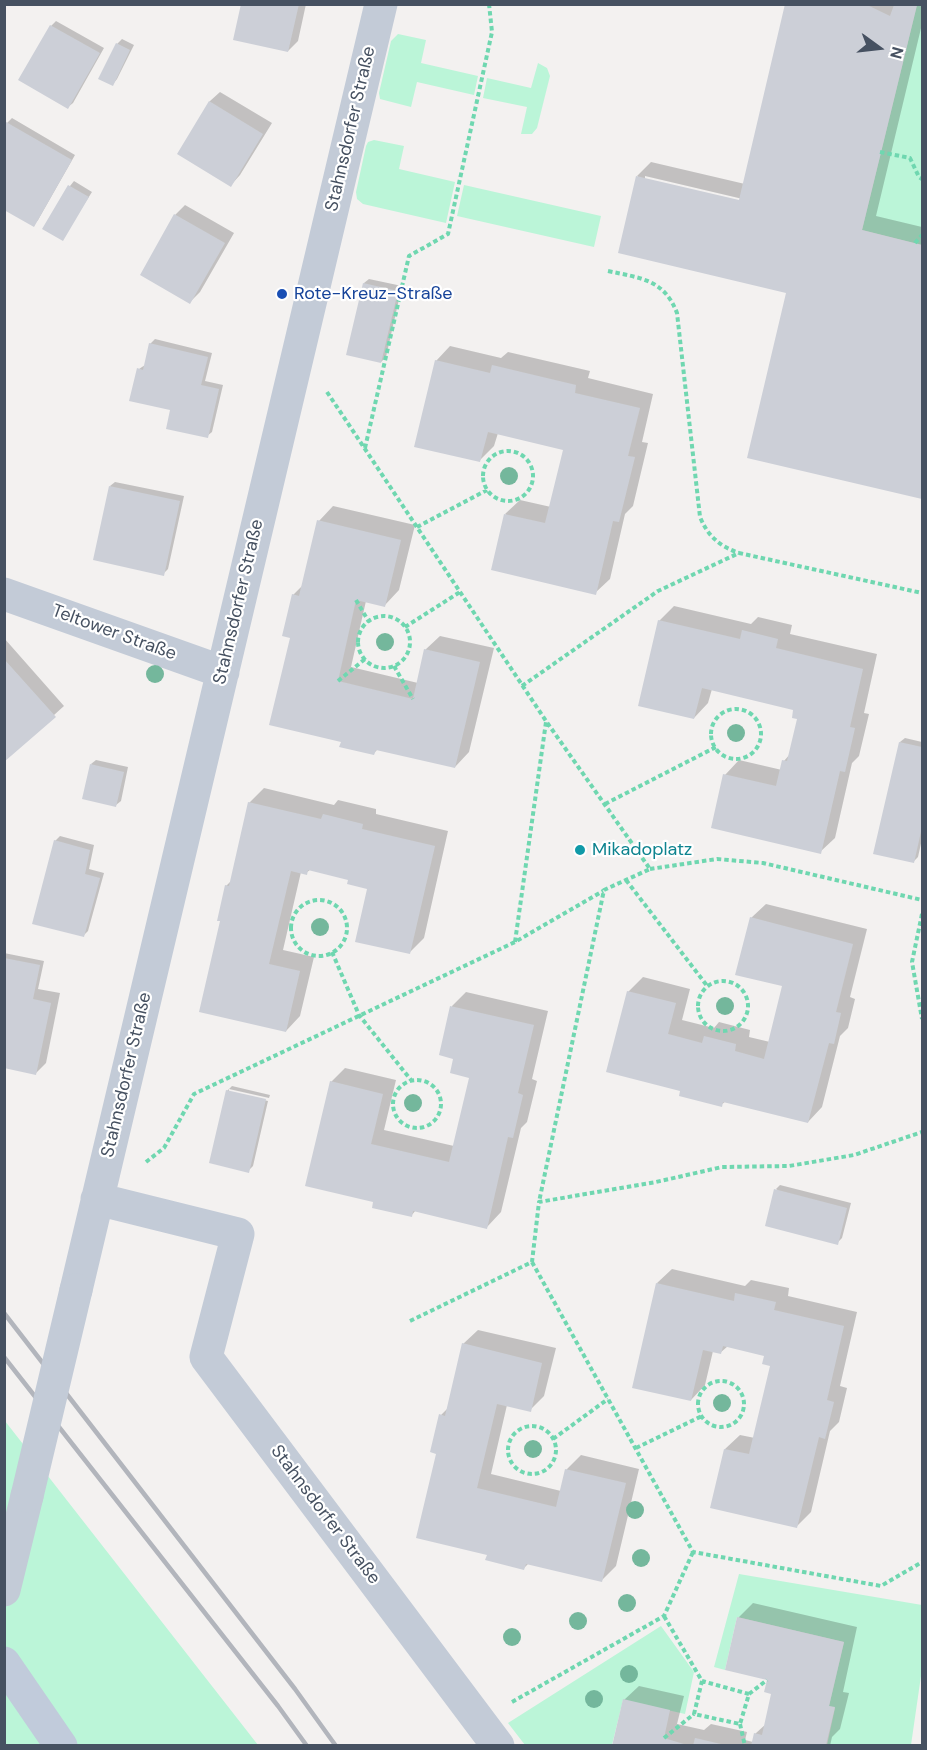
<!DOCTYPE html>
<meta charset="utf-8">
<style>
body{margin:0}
#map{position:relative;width:927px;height:1750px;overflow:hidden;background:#f3f1f0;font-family:"DM Sans",sans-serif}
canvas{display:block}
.frame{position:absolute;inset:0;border:6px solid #465161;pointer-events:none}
.north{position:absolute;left:849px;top:18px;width:60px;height:60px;-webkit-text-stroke:4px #fff;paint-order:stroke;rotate:105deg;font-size:16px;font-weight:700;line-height:24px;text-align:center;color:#465161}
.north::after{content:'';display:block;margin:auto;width:21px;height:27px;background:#465161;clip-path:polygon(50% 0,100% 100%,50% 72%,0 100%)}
</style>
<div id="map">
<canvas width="927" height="1750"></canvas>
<div class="frame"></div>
<div class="north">N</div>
</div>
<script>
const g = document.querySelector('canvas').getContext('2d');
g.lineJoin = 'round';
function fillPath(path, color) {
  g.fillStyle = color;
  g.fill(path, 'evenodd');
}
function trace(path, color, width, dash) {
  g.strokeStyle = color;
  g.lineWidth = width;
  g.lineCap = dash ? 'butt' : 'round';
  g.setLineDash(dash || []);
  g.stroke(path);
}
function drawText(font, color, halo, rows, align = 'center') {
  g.font = font + ' "DM Sans",sans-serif';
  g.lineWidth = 4.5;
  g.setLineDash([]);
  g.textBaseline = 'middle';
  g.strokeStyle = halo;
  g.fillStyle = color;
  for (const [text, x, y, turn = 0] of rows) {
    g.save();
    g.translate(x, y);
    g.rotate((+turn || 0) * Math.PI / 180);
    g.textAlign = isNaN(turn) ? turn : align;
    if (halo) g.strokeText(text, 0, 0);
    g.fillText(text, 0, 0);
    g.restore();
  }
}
fillPath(new Path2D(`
 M 917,5 L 922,5 L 922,245 L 862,230 Z
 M 398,34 L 426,40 L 421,63 L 478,76 L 474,95 L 417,82 L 411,107 L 380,99 L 379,93 L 391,41 Z
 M 538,63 L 547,68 L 550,76 L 537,128 L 532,134 L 521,134 L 527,107 L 483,98 L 487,78 L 531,88 Z
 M 374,140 L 404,146 L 399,169 L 455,182 L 446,223 L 363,204 L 357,199 L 356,192 L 366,146 L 368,142 Z
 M 464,185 L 601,216 L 594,247 L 457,216 Z
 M 5,1421 L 258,1745 L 5,1745 Z
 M 739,1574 L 922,1605 L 922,1669 L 911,1745 L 820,1745 L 827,1745 L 835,1708 L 829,1706 L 844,1642 L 737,1617 L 725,1670 L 714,1667 Z
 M 661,1626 L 694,1672 L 685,1714 L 623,1700 L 612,1745 L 525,1745 L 508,1723 Z`), '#bbf5d8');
fillPath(new Path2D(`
 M 242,4 L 306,4 L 298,41 L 288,51 Z
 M 787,4 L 922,4 L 922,24 L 876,216 L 922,227 L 922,498 L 749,457 L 788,292 L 637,176 L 651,162 L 745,184 ZM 645,176 L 747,200 L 746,203 L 645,179 Z
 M 56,21 L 104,48 L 73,103 L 68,107 L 20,80 L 51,26 Z
 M 122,39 L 134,45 L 117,79 L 113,84 L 117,44 Z
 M 220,92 L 272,123 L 240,175 L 231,185 L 179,153 L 210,101 Z
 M 12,118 L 75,155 L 38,220 L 34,225 L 7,123 Z
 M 74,181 L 92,192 L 62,239 L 70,186 Z
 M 185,205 L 234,233 L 200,292 L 190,302 L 175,215 Z
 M 369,279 L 402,286 L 386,357 L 381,362 L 364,283 Z
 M 155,339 L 212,353 L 205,381 L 223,385 L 212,432 L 207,436 L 139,369 L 145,365 L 150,344 Z
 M 450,346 L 501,358 L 508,352 L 590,371 L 588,378 L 653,394 L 642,442 L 648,443 L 633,506 L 625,514 L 610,579 L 595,593 L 505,514 L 520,500 L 551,507 L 565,449 L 498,433 L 494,446 L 480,460 L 436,361 Z
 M 115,482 L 184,496 L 168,569 L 163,574 L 110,486 Z
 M 333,506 L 415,525 L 399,590 L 385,605 L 366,601 L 351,667 L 418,683 L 425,650 L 440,636 L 494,648 L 469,752 L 455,767 L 378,749 L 374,753 L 342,741 L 292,637 L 293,595 L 303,585 L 319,521 Z
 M 674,606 L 751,624 L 758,617 L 792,625 L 790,634 L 877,654 L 864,713 L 869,714 L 859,756 L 852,763 L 835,838 L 820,852 L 725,775 L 739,760 L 782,770 L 784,761 L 790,754 L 799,718 L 795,708 L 712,689 L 708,703 L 694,718 L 659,621 Z
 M 4,638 L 64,706 L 4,760 Z
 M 905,738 L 922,742 L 922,839 L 918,857 L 913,862 L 900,742 Z
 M 96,760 L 128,767 L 121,801 L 116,805 L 91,764 Z
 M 264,788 L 334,805 L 338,800 L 376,809 L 376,814 L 448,831 L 424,938 L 409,953 L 369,887 L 350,879 L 311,869 L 306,873 L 301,872 L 283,950 L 314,957 L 300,1016 L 286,1031 L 222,920 L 226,886 L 232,880 L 249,803 Z
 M 60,836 L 94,845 L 89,869 L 104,873 L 88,931 L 84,935 L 55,841 Z
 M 766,904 L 867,929 L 850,997 L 855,999 L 848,1028 L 840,1036 L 822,1107 L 808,1122 L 726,1101 L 721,1105 L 682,1090 L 628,992 L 643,977 L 690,989 L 682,1020 L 714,1028 L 719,1022 L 750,1030 L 749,1037 L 770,1042 L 784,985 L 751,918 Z
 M 4,953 L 44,961 L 38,989 L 60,993 L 46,1063 L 36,1073 L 4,1067 Z
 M 466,992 L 548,1011 L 532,1079 L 537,1081 L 527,1122 L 521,1128 L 501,1212 L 487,1227 L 416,1210 L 411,1216 L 375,1201 L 331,1082 L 345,1068 L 396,1080 L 384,1130 L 454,1146 L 471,1077 L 455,1058 L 452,1006 Z
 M 232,1086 L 270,1095 L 269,1098 L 229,1089 Z
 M 229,1089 L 229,1092 L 268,1101 L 253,1166 L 248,1171 L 227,1091 Z
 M 780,1185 L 851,1203 L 842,1238 L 837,1243 L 776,1189 Z
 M 672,1269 L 745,1286 L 751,1280 L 789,1288 L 788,1296 L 857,1312 L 840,1386 L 847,1388 L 839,1422 L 830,1431 L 811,1512 L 797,1526 L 712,1507 L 725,1449 L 740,1435 L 755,1438 L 771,1365 L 766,1355 L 728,1346 L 720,1353 L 713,1351 L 705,1385 L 691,1400 L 657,1283 Z
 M 478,1330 L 556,1348 L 544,1396 L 530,1410 L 507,1405 L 491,1474 L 561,1491 L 566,1470 L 581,1455 L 639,1469 L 616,1566 L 602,1580 L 529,1563 L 524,1568 L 489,1554 L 438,1453 L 441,1415 L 448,1408 L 463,1344 Z
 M 753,1603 L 857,1627 L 843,1692 L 849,1693 L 840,1729 L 832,1737 L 830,1746 L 614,1746 L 624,1700 L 639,1686 L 684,1696 L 677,1724 L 704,1730 L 711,1724 L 747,1732 L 745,1740 L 753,1742 L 755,1734 L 767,1723 L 773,1692 L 738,1618 Z`), '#0003');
fillPath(new Path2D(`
 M 241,4 L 299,4 L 288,52 L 233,40 Z
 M 785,4 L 865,4 L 890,16 L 894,5 L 917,5 L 862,230 L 922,245 L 922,499 L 747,458 L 786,293 L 618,253 L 636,176 L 739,200 Z
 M 50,25 L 100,53 L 68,109 L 18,80 Z
 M 116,43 L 130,50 L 113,86 L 98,79 Z
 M 209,101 L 263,134 L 231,187 L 177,154 Z
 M 6,122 L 72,160 L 34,227 L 4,210 L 4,125 Z
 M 68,185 L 89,197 L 63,241 L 42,229 Z
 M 174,214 L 225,243 L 190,304 L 140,275 Z
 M 363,283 L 398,291 L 381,363 L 346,355 Z
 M 149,343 L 208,357 L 201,385 L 219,389 L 208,438 L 166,429 L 170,410 L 129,401 L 137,368 L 143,370 Z
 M 435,360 L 490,373 L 492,365 L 576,385 L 575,393 L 640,408 L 628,456 L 635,457 L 619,522 L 613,521 L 596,595 L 491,570 L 504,514 L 545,523 L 563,450 L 488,432 L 480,462 L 414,447 Z
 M 109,486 L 180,501 L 164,576 L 93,560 Z
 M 317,520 L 401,540 L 385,607 L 356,600 L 338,681 L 413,699 L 424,649 L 480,662 L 455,768 L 376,750 L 374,755 L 339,747 L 341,742 L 269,725 L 290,638 L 282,636 L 292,594 L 299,596 Z
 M 658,620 L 740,639 L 742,630 L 778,639 L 776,648 L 863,669 L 850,727 L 855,728 L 845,772 L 840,771 L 821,854 L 711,828 L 723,774 L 776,786 L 782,760 L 787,761 L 797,719 L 792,718 L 793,710 L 702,688 L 694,719 L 638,706 Z
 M 4,659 L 56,717 L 4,762 Z
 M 899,742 L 922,747 L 922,827 L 914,863 L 873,854 Z
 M 90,764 L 124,772 L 116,807 L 82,799 Z
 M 248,802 L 321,819 L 323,814 L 363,824 L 362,829 L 435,846 L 410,954 L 355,942 L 367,889 L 347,884 L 348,880 L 308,870 L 307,875 L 291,871 L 269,964 L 300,971 L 286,1032 L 199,1012 L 220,921 L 217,921 L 225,885 L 229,886 Z
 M 54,840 L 90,850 L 85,874 L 100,878 L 84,937 L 32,924 Z
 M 750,917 L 853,944 L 836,1012 L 841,1013 L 834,1044 L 829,1043 L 808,1123 L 723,1102 L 722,1107 L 679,1096 L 680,1091 L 606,1072 L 627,991 L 676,1003 L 668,1034 L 702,1043 L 704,1036 L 736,1044 L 735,1051 L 764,1059 L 782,986 L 735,975 Z
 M 4,958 L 40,965 L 33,999 L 51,1003 L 36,1075 L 4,1068 Z
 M 450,1006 L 534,1025 L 518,1093 L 523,1095 L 513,1138 L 508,1137 L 487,1229 L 413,1211 L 412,1217 L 372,1208 L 373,1202 L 305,1186 L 330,1081 L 383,1094 L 371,1144 L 449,1162 L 469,1078 L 450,1073 L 453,1059 L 439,1055 Z
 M 226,1090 L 266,1099 L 249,1173 L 209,1163 Z
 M 774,1189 L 847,1208 L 838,1245 L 765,1226 Z
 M 656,1283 L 734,1301 L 735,1293 L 776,1302 L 774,1310 L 844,1326 L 827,1400 L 834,1402 L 825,1439 L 819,1437 L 797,1528 L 710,1508 L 724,1449 L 749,1454 L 770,1366 L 762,1364 L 764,1356 L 723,1346 L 721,1354 L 703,1350 L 691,1401 L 632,1388 Z
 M 462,1343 L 542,1363 L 531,1412 L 497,1404 L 477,1488 L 556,1507 L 565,1469 L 626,1483 L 602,1582 L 526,1564 L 524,1570 L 485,1560 L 487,1555 L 416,1538 L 436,1454 L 430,1452 L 439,1414 L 445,1416 Z
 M 737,1617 L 844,1642 L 829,1706 L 835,1707 L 826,1745 L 751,1746 L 754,1733 L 762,1735 L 771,1694 L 764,1692 L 767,1680 L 725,1670 Z
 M 623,1699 L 670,1710 L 664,1738 L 690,1746 L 612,1746 Z
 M 695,1738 L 725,1745 L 725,1746 L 693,1746 Z`), '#cccfd7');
trace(new Path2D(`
 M 880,152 L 910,158 L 919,177 L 922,179
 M 915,243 L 922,235
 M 608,271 C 640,278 664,279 677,313 L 700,517 C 708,536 719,546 739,553
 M 327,392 L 546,721 L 650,869 L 604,890 L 539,1202
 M 365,448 L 409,256 L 448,234 L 492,32 L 489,4
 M483 476a25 25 0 1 1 50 0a25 25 0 1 1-50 0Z
 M 417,527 L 487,490
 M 356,600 L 369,622
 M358 642a26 26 0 1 1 52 0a26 26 0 1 1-52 0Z
 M 405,627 L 460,592
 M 394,666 L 413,699
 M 338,681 L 365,659
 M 522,686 L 658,591 L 739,553 L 922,593
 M711 734a25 25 0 1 1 50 0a25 25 0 1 1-50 0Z
 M 605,804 L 716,747
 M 650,869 L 717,859 L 763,863 L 922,900
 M 626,880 L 708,987
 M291 928a28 28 0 1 1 56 0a28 28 0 1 1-56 0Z
 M 922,914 L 912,962 L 922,1019
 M 515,942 L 546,722
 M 332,952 L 359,1015 L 411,1080
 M698 1006a25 25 0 1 1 50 0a25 25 0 1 1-50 0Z
 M393 1104a24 24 0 1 1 48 0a24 24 0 1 1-48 0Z
 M 146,1162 L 164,1148 L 194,1094 L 515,942 L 603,891
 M 532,1262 L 693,1552 L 881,1586 L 922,1562
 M 410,1321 L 532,1262 L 539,1202 L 656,1182 L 722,1167 L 789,1166 L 854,1155 L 922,1132
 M698 1404a23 23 0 1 1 46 0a23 23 0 1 1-46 0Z
 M508 1450a24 24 0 1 1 48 0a24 24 0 1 1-48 0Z
 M 553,1439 L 608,1399
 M 636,1448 L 702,1416
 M 664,1616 L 702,1681 L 694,1714 L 740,1724 L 749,1694 L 702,1681
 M 749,1694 L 767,1680
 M 512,1702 L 664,1616 L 693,1552
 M 740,1724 L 745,1746
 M 664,1738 L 694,1714`), '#6fd7b0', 4, [4.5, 3]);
trace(new Path2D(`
 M 4,594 L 223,672
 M 97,1199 L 238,1234 L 206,1357 L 498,1746
 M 76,1290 L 381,4
 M 4,1590 L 27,1496`), '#c3cbd7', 33);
trace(new Path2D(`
 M 4,1663 L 61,1746`), '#c1cbdb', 33);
trace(new Path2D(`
 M 4,1313 L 295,1689 L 336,1746
 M 4,1357 L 278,1706 L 307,1746`), '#b2b5bc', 4.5);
trace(new Path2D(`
 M 27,1496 L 76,1290`), '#c3cbd7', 33);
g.fillStyle = '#74b79c';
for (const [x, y] of [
 [509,476],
 [385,642],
 [155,674],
 [736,733],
 [320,927],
 [725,1006],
 [413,1103],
 [722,1403],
 [533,1449],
 [635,1510],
 [641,1558],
 [627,1603],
 [578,1621],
 [512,1637],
 [629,1674],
 [594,1699]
]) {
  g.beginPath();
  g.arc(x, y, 9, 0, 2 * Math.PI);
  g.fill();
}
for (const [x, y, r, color] of [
 [282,294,6,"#1a4fb4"],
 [580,850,6,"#0f9aa8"]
]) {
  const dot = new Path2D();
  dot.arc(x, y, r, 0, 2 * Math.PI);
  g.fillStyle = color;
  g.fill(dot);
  trace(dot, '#fff', 2);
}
drawText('18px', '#465161', '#fff', [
 ["Stahnsdorfer Straße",351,129,-77],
 ["Stahnsdorfer Straße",239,602,-77],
 ["Teltower Straße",114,633,20],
 ["Stahnsdorfer Straße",127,1075,-77],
 ["Stahnsdorfer Straße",325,1515,53]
]);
drawText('18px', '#164399', '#fff', [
 ["Rote-Kreuz-Straße",294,294]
], 'left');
drawText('18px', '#0d838f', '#fff', [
 ["Mikadoplatz",592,850]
], 'left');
</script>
